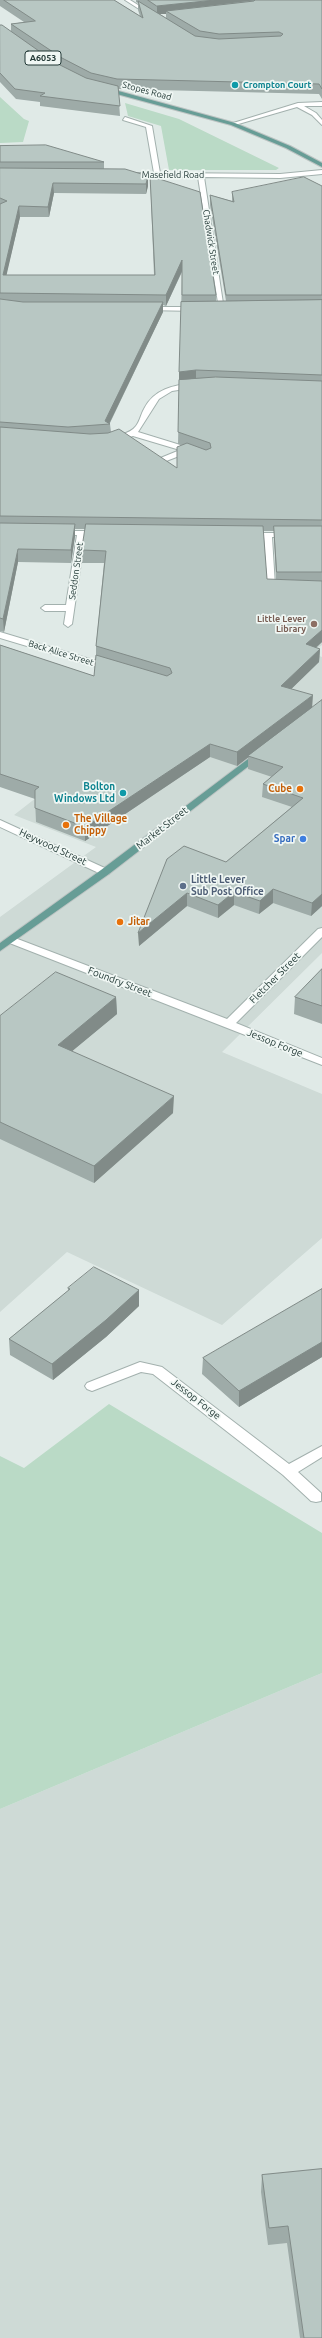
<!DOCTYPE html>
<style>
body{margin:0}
canvas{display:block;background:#e0eae7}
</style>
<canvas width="322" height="2338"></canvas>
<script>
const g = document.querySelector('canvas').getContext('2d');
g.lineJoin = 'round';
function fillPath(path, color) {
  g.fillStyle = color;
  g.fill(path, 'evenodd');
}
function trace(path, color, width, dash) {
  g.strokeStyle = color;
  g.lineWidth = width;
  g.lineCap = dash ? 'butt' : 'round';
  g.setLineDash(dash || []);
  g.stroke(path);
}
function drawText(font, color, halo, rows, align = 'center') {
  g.font = font + ' Ubuntu,sans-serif';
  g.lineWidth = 3.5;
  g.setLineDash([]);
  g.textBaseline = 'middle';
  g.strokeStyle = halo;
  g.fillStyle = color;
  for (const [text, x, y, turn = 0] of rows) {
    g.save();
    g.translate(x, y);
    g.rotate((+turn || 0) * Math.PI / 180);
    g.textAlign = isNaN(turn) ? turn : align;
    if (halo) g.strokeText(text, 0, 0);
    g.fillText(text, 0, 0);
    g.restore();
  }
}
fillPath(new Path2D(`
 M 322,598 L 322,645 L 312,653 L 322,657 L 322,953 L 222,1052 L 322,1094 L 322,1238 L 222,1325 L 67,1252 L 0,1312 L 0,917 L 96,847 L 14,815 L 234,644 Z
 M 322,1673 L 322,2338 L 0,2338 L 0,1809 Z`), '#cedad6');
fillPath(new Path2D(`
 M 0,97 L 24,119 L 29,121 L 23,142 L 0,143 Z
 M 125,103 L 179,119 L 279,168 L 276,170 L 169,170 L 161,126 L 128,116 Z
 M 109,1404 L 322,1533 L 322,1673 L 0,1809 L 0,1456 L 24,1468 Z`), '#badac6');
const minor = new Path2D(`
 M 125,0 L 130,0 L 154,15 L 150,16 Z
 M 322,102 L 322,106 L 304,106 L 316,113 L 322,120 L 322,125 L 312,115 L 297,107 L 235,125 L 230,124 L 298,103 Z
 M 125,117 L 152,126 L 160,173 L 280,174 L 322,170 L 322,174 L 280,178 L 204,177 L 224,310 L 219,309 L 198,177 L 127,176 L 129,173 L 154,173 L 146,127 L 123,120 Z
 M 147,307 L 197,307 L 200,309 L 197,311 L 145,310 L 145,308 Z
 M 194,383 L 197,383 L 197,387 L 172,391 L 159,399 L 138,432 L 190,448 L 195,450 L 195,454 L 187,453 L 161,463 L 157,461 L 158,459 L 180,450 L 133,436 L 113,442 L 109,440 C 117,434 129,435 136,426 C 140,421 141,414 144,409 C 154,389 174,385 194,383 Z
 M 56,531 L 101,531 L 105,533 L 101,535 L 85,535 L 72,624 L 68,627 L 64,624 L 66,611 L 45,611 L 41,608 L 45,605 L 66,605 L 77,535 L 56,535 Z
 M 244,533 L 322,533 L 322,537 L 272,537 L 275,586 L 282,589 C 279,593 270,593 267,589 L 264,537 L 247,537 L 243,535 Z
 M 0,632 L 113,666 L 114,668 L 113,670 L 107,670 L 0,638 Z
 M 0,820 L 109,870 L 110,872 L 109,874 L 101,874 L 0,827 Z
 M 322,928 L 322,937 L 236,1023 L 322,1058 L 322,1065 L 7,942 L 6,940 L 11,937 L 15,938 L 227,1019 L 318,929 Z
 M 140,1362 L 162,1367 L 289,1464 L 322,1446 L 322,1457 L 298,1472 L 321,1493 L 321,1501 L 316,1502 L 311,1501 L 283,1475 L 153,1374 L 141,1372 L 92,1391 L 87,1389 L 85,1386 L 87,1383 Z`);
const primary = new Path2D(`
 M 104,87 L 235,123 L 290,146 L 322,163 L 322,167 L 286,148 L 231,125 L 102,90 Z
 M 260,750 L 265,753 L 263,755 L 109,874 L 0,951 L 0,943 L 101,870 Z`);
trace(minor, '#a3b1ae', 2);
trace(primary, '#bdc4c3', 2);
fillPath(minor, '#fff');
fillPath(primary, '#679d96');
fillPath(new Path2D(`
 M 0,0 L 114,0 L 140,16 L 138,10 L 138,3 L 136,2 L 136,0 L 322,0 L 322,99 L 319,94 L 118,89 L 120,116 L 40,106 L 40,102 L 16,99 L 0,82 L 0,25 L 11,31 L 11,24 L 24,22 L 0,6 ZM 160,14 L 166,14 L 166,18 Z
 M 0,146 L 104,162 L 104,169 L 148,176 L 148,186 L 146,194 L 54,193 L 49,217 L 20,217 L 6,275 L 154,275 L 150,176 L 216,295 L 216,301 L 226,301 L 210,205 L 210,195 L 232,201 L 232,192 L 322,186 L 322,642 L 316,648 L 320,649 L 319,662 L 291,689 L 312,708 L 322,700 L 322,906 L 311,916 L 273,903 L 259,914 L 234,905 L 218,918 L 187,906 L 139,946 L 167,859 L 226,862 L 292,807 L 262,797 L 263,784 L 272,777 L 248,769 L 248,757 L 237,766 L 210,757 L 85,841 L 36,822 L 35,799 L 0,787 L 0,645 L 94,676 L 96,655 L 96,646 L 104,563 L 82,563 L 82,550 L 85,529 L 75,529 L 75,536 L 71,563 L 18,562 L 4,632 L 0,631 ZM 182,272 L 178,444 L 182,445 L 177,468 L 111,432 L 110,424 L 110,423 L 163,312 L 163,305 L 166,306 ZM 263,531 L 274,531 L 274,538 L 276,580 L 267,579 Z
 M 322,969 L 322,1024 L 294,1014 L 295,997 Z
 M 116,997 L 117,1014 L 72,1051 L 173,1113 L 94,1183 L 0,1139 L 0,1016 Z
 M 68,1288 L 139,1290 L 139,1306 L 106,1337 L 53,1380 L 10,1355 L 9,1339 L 68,1291 Z
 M 322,1289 L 322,1357 L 239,1407 L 202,1374 L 203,1358 Z
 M 322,2169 L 322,2338 L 300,2338 L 287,2243 L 268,2245 L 261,2192 L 262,2175 Z`), '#9eaba8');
fillPath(new Path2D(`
 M 215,0 L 257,0 L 166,11 L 166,14 L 157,14 L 157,6 Z
 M 148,176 L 148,186 L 146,194 L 146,184 Z
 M 53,183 L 54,193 L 49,217 L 48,207 Z
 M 19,206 L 20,217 L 4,286 L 3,275 Z
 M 182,260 L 182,271 L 166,306 L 166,295 Z
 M 163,302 L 163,312 L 109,424 L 105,421 Z
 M 196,370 L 196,382 L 179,383 L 179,372 Z
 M 75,524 L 75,536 L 71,563 L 71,550 Z
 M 18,549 L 18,562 L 4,632 L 3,619 Z
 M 322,630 L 322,642 L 305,657 L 306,644 Z
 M 320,649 L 319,662 L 281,699 L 281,686 Z
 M 313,695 L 312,709 L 237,766 L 237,752 Z
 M 210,744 L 210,757 L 85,841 L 85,827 Z
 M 273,889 L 273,903 L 259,914 L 260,901 Z
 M 234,892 L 234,905 L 218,918 L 218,905 Z
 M 187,893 L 187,906 L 139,946 L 138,933 Z
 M 322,894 L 322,906 L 311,916 L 312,903 Z
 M 116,997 L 117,1014 L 59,1062 L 58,1045 Z
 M 174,1096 L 173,1113 L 94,1183 L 94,1166 Z
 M 139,1290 L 139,1306 L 106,1337 L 53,1380 L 52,1364 Z
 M 322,1342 L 322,1357 L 239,1407 L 239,1391 Z`), '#818b88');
const building = new Path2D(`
 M 4,0 L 114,0 L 143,18 L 138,1 L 195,36 L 219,39 L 281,36 L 283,34 L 279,32 L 219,34 L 200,31 L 166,11 L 254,1 L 255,0 L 322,0 L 322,89 L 319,84 L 117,79 L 91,73 L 62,58 L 11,24 L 35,21 Z
 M 148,0 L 215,0 L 157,6 Z
 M 0,25 L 2,25 L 56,63 L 86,78 L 118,86 L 120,106 L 40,96 L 45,93 L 15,89 L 0,73 Z
 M 46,145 L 104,162 L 0,162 L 0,146 Z
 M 0,168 L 125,169 L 148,176 L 146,184 L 53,183 L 48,207 L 19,206 L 3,275 L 155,275 L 150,176 L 200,192 L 216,295 L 182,295 L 182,260 L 166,295 L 0,293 L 0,204 L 7,201 L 0,198 Z
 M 304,177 L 322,186 L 322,295 L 226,295 L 210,195 L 234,202 L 232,192 Z
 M 0,299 L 23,302 L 163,302 L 105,421 L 110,424 L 68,427 L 0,422 Z
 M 322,300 L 322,375 L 196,370 L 179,372 L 181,302 Z
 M 216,377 L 322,381 L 322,520 L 0,516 L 0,427 L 90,434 L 108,433 L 119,429 L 177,468 L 177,447 L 187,443 L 206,450 L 211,448 L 210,443 L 178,432 L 179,380 Z
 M 0,523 L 75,524 L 71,550 L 18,549 L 3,619 L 0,618 Z
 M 86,524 L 263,526 L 267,579 L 322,581 L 322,630 L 306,644 L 320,649 L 281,686 L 313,695 L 237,752 L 210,744 L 85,827 L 35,808 L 35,790 L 39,787 L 0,774 L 0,645 L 94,676 L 96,655 L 167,676 L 172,673 L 170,668 L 96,646 L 106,551 L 82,550 Z
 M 274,526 L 322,526 L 322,572 L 277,572 Z
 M 322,700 L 322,894 L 312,903 L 273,889 L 260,901 L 234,892 L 218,905 L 187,893 L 138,933 L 167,859 L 184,846 L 226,862 L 303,798 L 263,784 L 283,767 L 248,756 Z
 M 322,969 L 322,1006 L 295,997 Z
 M 56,972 L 116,997 L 58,1045 L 174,1096 L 94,1166 L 0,1122 L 0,1016 Z
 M 94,1267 L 139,1290 L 106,1320 L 52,1364 L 9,1339 L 70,1289 L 68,1288 Z
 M 322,1289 L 322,1342 L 239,1391 L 203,1358 Z
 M 322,2169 L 322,2338 L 304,2338 L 288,2226 L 269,2228 L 262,2175 Z`);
fillPath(building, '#b8c7c3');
trace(building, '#818b88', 1);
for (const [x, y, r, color] of [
 [235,85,4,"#0f9aa8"],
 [314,624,4,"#8d6e63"],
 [300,789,4,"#e8710a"],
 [123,793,4,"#0f9aa8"],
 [66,825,4,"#e8710a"],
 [303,839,4,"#3f7fe0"],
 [183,886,4,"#5c6f8a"],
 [120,922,4,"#e8710a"]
]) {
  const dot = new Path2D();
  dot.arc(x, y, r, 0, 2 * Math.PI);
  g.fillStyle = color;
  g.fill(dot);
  trace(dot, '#f0f7f4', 1.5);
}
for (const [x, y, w] of [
 [43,58,36]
]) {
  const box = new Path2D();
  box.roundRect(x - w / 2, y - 7, w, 14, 3);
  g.fillStyle = '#f0f7f4';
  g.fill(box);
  trace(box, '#223936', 1);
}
drawText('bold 9px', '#223936', null, [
 ["A6053",43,58]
]);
drawText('bold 9px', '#0d838f', '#f0f7f4', [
 ["Crompton Court",243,85]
], 'left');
drawText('9px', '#223936', '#f0f7f4', [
 ["Stopes Road",147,91,15],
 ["Masefield Road",173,175],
 ["Chadwick Street",211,242,81],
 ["Seddon Street",76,571,-82],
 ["Back Alice Street",61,653,17]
]);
drawText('bold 9px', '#785e54', '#f0f7f4', [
 ["Little Lever",306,619],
 ["Library",306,629]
], 'right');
drawText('bold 10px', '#0d838f', '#f0f7f4', [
 ["Bolton",115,787],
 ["Windows Ltd",115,799]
], 'right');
drawText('bold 10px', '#c56008', '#f0f7f4', [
 ["Cube",292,789,"right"],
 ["The Village",74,819],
 ["Chippy",74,831],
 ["Jitar",128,922]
], 'left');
drawText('10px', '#223936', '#f0f7f4', [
 ["Market Street",162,828,-38],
 ["Heywood Street",53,847,25],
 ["Fletcher Street",275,978,-45],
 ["Foundry Street",120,982,21],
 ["Jessop Forge",275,1043,22],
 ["Jessop Forge",196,1399,38]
]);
drawText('bold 10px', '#366cbe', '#f0f7f4', [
 ["Spar",295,839]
], 'right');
drawText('bold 10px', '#4e5e75', '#f0f7f4', [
 ["Little Lever",191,880],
 ["Sub Post Office",191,892]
], 'left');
</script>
